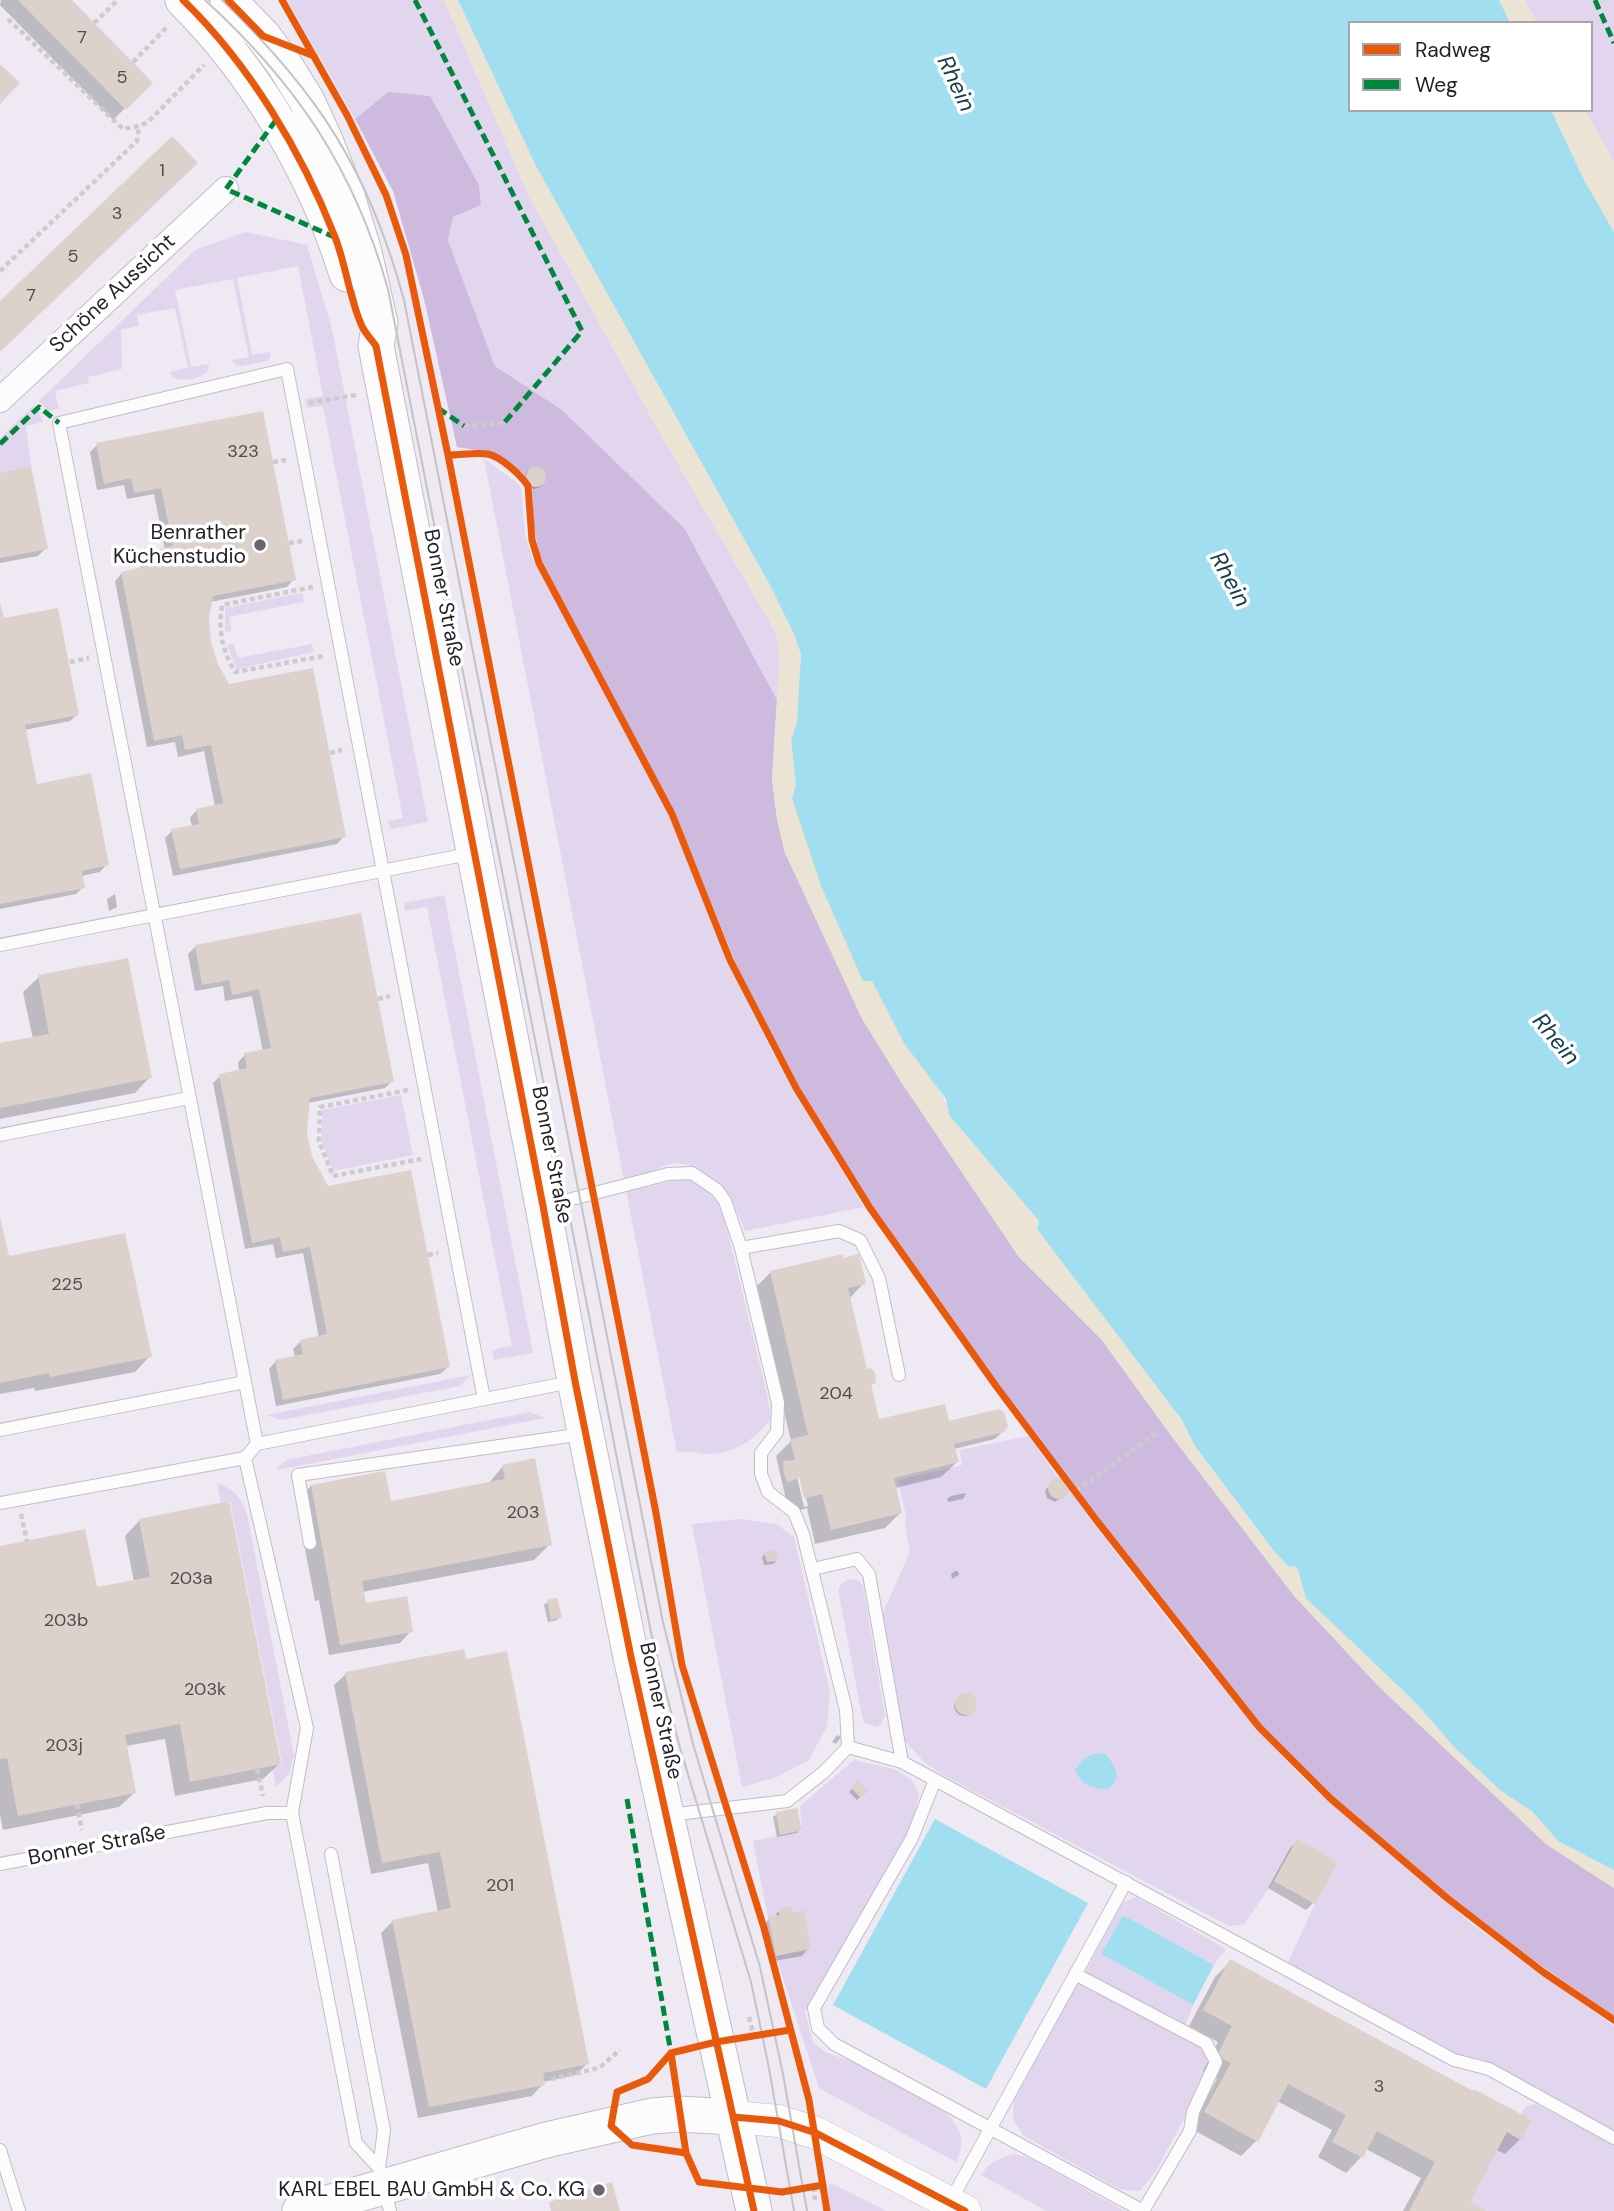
<!DOCTYPE html>
<meta charset="utf-8">
<style>
body{margin:0}
#map{position:relative;width:1614px;height:2211px;overflow:hidden;background:#eee9f2;font-family:"DM Sans",sans-serif}
canvas{display:block}
.legend{position:absolute;left:1348px;top:21px;width:245px;height:91px;box-sizing:border-box;background:#fff;border:2px solid #a7a5a8;margin:0;padding:9px 12px;list-style:none;font-size:21px;color:#221f25}
.legend li{display:flex;align-items:center;gap:14px;height:35px}
.legend b{width:35px;border:2px solid #a7a5a8}
</style>
<div id="map">
<canvas width="1614" height="2211"></canvas>
<ul class="legend">
<li><b style="height:9px;background:#e8590c"></b>Radweg</li>
<li><b style="height:9px;background:#00873e"></b>Weg</li>
</ul>
</div>
<script>
const g = document.querySelector('canvas').getContext('2d');
g.lineJoin = 'round';
function fillPath(path, color) {
  g.fillStyle = color;
  g.fill(path, 'evenodd');
}
function trace(path, color, width, dash) {
  g.strokeStyle = color;
  g.lineWidth = width;
  g.lineCap = dash ? 'butt' : 'round';
  g.setLineDash(dash || []);
  g.stroke(path);
}
function drawText(font, color, halo, rows, align = 'center') {
  g.font = font + ' "DM Sans",sans-serif';
  g.lineWidth = 7;
  g.setLineDash([]);
  g.textBaseline = 'middle';
  g.strokeStyle = halo;
  g.fillStyle = color;
  for (const [text, x, y, turn = 0] of rows) {
    g.save();
    g.translate(x, y);
    g.rotate((+turn || 0) * Math.PI / 180);
    g.textAlign = isNaN(turn) ? turn : align;
    if (halo) g.strokeText(text, 0, 0);
    g.fillText(text, 0, 0);
    g.restore();
  }
}
fillPath(new Path2D(`
 M 287,0 L 444,0 L 529,196 L 664,440 L 775,631 L 780,652 L 777,700 L 685,529 L 562,410 L 495,366 L 448,240 L 453,217 L 388,92 L 355,119 Z
 M 1525,0 L 1614,0 L 1614,162 L 1585,110 L 1591,110 L 1591,23 L 1537,23 Z
 M 245,232 L 307,245 L 332,329 L 428,822 L 390,829 L 388,821 L 403,818 L 323,406 L 307,408 L 305,399 L 323,396 L 298,266 L 237,278 L 252,355 L 270,352 L 270,358 L 267,361 L 238,367 L 231,360 L 249,357 L 233,279 L 175,290 L 191,367 L 209,364 L 208,371 C 200,379 183,382 173,378 L 170,372 L 188,368 L 175,308 L 137,315 L 139,326 L 121,330 L 122,369 L 88,377 L 89,383 L 55,391 L 59,409 L 48,411 L 39,401 L 195,250 Z
 M 33,406 L 40,413 L 43,422 L 26,426 L 31,466 L 0,473 L 0,438 Z
 M 484,459 L 515,481 L 521,488 L 525,534 L 532,557 L 668,814 L 728,962 L 772,1051 L 793,1090 L 864,1207 L 745,1231 C 734,1201 713,1166 676,1163 C 667,1163 654,1171 645,1175 L 647,1187 L 686,1178 L 706,1189 L 721,1205 L 767,1394 L 771,1419 C 755,1439 736,1453 710,1454 C 696,1454 693,1449 677,1453 Z
 M 302,593 L 304,602 L 229,617 L 232,631 L 225,632 L 225,608 Z
 M 234,644 L 238,658 L 312,644 L 314,652 L 237,669 L 227,645 Z
 M 444,895 L 533,1353 L 494,1360 L 492,1350 L 512,1346 L 427,907 L 405,911 L 404,903 Z
 M 401,1095 L 413,1155 L 333,1171 L 322,1142 L 322,1110 Z
 M 471,1375 L 460,1386 L 281,1420 L 266,1415 Z
 M 530,1412 L 545,1418 L 277,1470 L 277,1468 L 286,1460 Z
 M 1029,1436 L 1057,1477 L 1067,1481 L 1070,1490 L 1094,1524 L 1184,1641 L 1258,1730 L 1309,1784 L 1472,1924 L 1614,2026 L 1614,2134 L 1452,2055 L 1287,1964 L 1315,1904 L 1297,1839 L 1274,1881 L 1244,1924 L 1229,1926 L 943,1775 L 923,1761 L 905,1741 L 895,1713 L 880,1619 L 910,1552 L 905,1526 L 906,1516 L 898,1480 L 962,1465 L 959,1450 Z
 M 217,1483 C 233,1489 242,1497 247,1514 L 294,1755 L 289,1774 L 276,1787 L 272,1767 L 282,1764 L 230,1501 L 221,1502 Z
 M 740,1519 L 776,1524 L 794,1537 L 830,1692 L 827,1726 L 809,1760 L 777,1777 L 742,1787 L 692,1524 Z
 M 850,1579 L 857,1580 L 863,1585 L 885,1716 L 881,1724 L 876,1727 L 864,1723 L 862,1716 L 838,1590 L 842,1583 Z
 M 854,1760 L 894,1769 L 912,1780 L 919,1795 L 909,1837 L 805,2012 L 813,2042 L 825,2052 L 866,2067 L 945,2112 C 960,2126 967,2142 956,2162 L 819,2088 L 776,1957 L 753,1841 L 802,1831 L 800,1806 Z
 M 1136,1897 L 1226,1949 L 1214,1965 L 1123,1915 L 1101,1954 L 1193,2005 L 1184,2029 L 1084,1975 L 1122,1903 Z
 M 1079,1980 L 1202,2046 L 1210,2070 L 1156,2171 L 1140,2191 L 1119,2189 L 1024,2136 L 1013,2120 L 1014,2099 Z
 M 1536,2104 L 1614,2145 L 1614,2211 L 1484,2211 L 1468,2202 L 1506,2132 L 1519,2139 L 1520,2116 L 1526,2106 Z
 M 1014,2154 L 1029,2158 L 1125,2211 L 1047,2211 L 981,2175 C 989,2162 1000,2158 1014,2154 Z
 M 833,2184 L 886,2211 L 829,2211 L 828,2185 Z`), '#e2d6ee');
fillPath(new Path2D(`
 M 388,92 L 430,96 L 479,185 L 481,205 L 453,217 L 448,240 L 495,366 L 562,410 L 685,529 L 777,700 L 772,779 L 777,819 L 785,853 L 1018,1256 L 1102,1340 L 1170,1434 L 1295,1597 L 1546,1844 L 1614,1888 L 1614,2016 L 1536,1962 L 1434,1884 L 1330,1795 L 1262,1726 L 1097,1517 L 997,1383 L 872,1208 L 798,1088 L 736,964 L 674,812 L 539,555 L 533,521 L 532,480 L 494,453 L 457,447 L 424,299 L 393,191 L 355,119 Z`), '#cebade');
fillPath(new Path2D(`
 M 444,0 L 458,0 L 536,166 L 771,587 L 794,634 L 801,654 L 797,723 L 791,740 L 796,785 L 792,798 C 826,876 858,954 897,1029 C 912,1058 943,1083 949,1115 L 1039,1222 L 1037,1229 L 1182,1420 L 1195,1446 L 1274,1551 L 1288,1566 L 1298,1567 L 1299,1578 L 1352,1643 L 1417,1704 L 1454,1747 L 1501,1791 L 1532,1811 L 1558,1841 L 1614,1870 L 1614,1888 L 1546,1844 L 1378,1686 L 1295,1597 L 1170,1434 L 1102,1340 L 1018,1256 L 901,1082 L 862,1019 L 785,853 L 777,819 L 772,779 L 780,652 L 775,631 L 664,440 L 529,196 Z
 M 1499,0 L 1525,0 L 1537,23 L 1510,23 Z
 M 1551,110 L 1585,110 L 1614,162 L 1614,232 L 1584,180 Z`), '#ebe4d4');
fillPath(new Path2D(`
 M 458,0 L 1499,0 L 1510,23 L 1350,23 L 1350,110 L 1551,110 L 1584,180 L 1614,232 L 1614,1870 L 1558,1841 L 1532,1811 L 1501,1791 L 1454,1747 L 1417,1704 L 1306,1598 L 1297,1567 L 1288,1566 L 1274,1551 L 1195,1446 L 1182,1420 L 1037,1229 L 1039,1221 L 949,1115 L 946,1099 L 904,1043 L 872,981 L 863,981 L 821,886 L 792,798 L 796,785 L 791,740 L 797,722 L 801,654 L 794,634 L 771,587 L 536,166 Z
 M 1099,1753 L 1106,1754 C 1116,1769 1124,1776 1107,1790 C 1089,1786 1085,1788 1075,1771 C 1081,1760 1086,1755 1099,1753 Z
 M 935,1819 L 1088,1903 L 986,2089 L 833,2005 Z
 M 1123,1915 L 1214,1965 L 1193,2005 L 1101,1954 Z`), '#a1deef');
fillPath(new Path2D(`
 M 1,0 L 69,0 L 151,83 L 113,120 L 0,5 Z
 M 261,413 L 294,579 L 287,587 L 210,602 L 207,619 L 209,642 L 216,665 L 229,686 L 344,836 L 337,844 L 173,876 L 165,838 L 172,831 L 192,827 L 190,818 L 197,810 L 215,807 L 204,751 L 178,757 L 175,742 L 147,747 L 115,581 L 122,573 L 141,569 L 139,560 L 147,553 L 165,550 L 154,494 L 127,499 L 124,485 L 97,490 L 90,452 L 97,445 Z
 M524 479a10 10 0 1 1 20 0a10 10 0 1 1-20 0Z
 M 0,474 L 46,548 L 38,556 L 0,563 Z
 M 0,605 L 3,620 L 78,714 L 70,721 L 24,730 L 35,786 L 107,864 L 100,872 L 81,876 L 83,887 L 76,894 L 0,909 Z
 M 115,894 L 117,907 L 109,911 L 107,899 Z
 M 359,915 L 392,1081 L 385,1088 L 308,1103 L 305,1133 L 310,1156 L 327,1188 L 448,1367 L 440,1374 L 276,1406 L 269,1369 L 276,1361 L 295,1357 L 293,1349 L 301,1341 L 319,1338 L 303,1253 L 276,1258 L 273,1244 L 245,1249 L 213,1083 L 220,1076 L 239,1071 L 238,1062 L 245,1055 L 263,1052 L 252,996 L 225,1001 L 223,986 L 195,991 L 188,954 L 195,947 Z
 M 39,977 L 150,1077 L 135,1093 L 0,1119 L 0,1045 L 33,1039 L 23,992 Z
 M 0,1224 L 8,1258 L 150,1356 L 135,1372 L 35,1391 L 34,1388 L 0,1394 Z
 M 841,1256 L 864,1283 L 849,1299 L 866,1371 L 873,1383 L 870,1386 L 878,1421 L 947,1423 L 1003,1431 L 995,1439 L 954,1449 L 957,1462 L 941,1477 L 895,1488 L 900,1513 L 885,1528 L 815,1544 L 807,1508 L 789,1513 L 776,1456 L 791,1441 L 755,1288 L 770,1273 ZM 800,1474 L 808,1506 L 804,1507 L 797,1477 Z
 M 503,1466 L 550,1544 L 534,1560 L 362,1592 L 364,1605 L 411,1631 L 400,1643 L 329,1655 L 319,1600 L 315,1601 L 296,1502 L 311,1486 L 390,1503 L 488,1484 Z
 M 1062,1479 L 1066,1482 L 1068,1490 L 1065,1495 L 1055,1502 L 1047,1498 L 1045,1491 L 1050,1484 L 1054,1480 Z
 M 966,1493 L 963,1499 L 948,1502 L 947,1499 L 951,1496 Z
 M 140,1520 L 279,1764 L 263,1779 L 175,1796 L 165,1739 L 126,1746 L 135,1792 L 119,1807 L 3,1830 L 0,1815 L 0,1548 L 95,1589 L 134,1582 L 125,1536 Z
 M 765,1554 L 776,1561 L 773,1564 L 764,1565 L 762,1557 Z
 M 955,1571 L 958,1571 L 959,1575 L 952,1579 L 951,1574 Z
 M 548,1602 L 560,1617 L 557,1620 L 548,1622 L 544,1605 Z
 M 346,1674 L 587,2064 L 575,2075 L 543,2082 L 543,2084 L 532,2096 L 418,2118 L 381,1933 L 393,1921 L 438,1912 L 428,1863 L 371,1874 L 334,1685 Z
 M954 1706a10 10 0 1 1 20 0a10 10 0 1 1-20 0Z
 M 837,1735 L 841,1737 L 836,1744 L 832,1742 Z
 M 858,1783 L 866,1791 L 857,1800 L 849,1792 Z
 M 777,1814 L 800,1830 L 797,1833 L 777,1837 L 773,1817 Z
 M 1297,1841 L 1313,1903 L 1306,1910 L 1268,1888 L 1290,1848 Z
 M 779,1911 L 809,1948 L 802,1956 L 769,1962 L 762,1926 L 769,1919 L 777,1917 L 776,1914 Z
 M 1231,1961 L 1520,2139 L 1505,2154 L 1496,2150 L 1467,2203 L 1483,2211 L 1403,2211 L 1421,2178 L 1366,2149 L 1361,2157 L 1346,2173 L 1318,2157 L 1332,2130 L 1277,2101 L 1256,2141 L 1241,2156 L 1190,2128 L 1217,2079 L 1203,2071 L 1218,2042 L 1189,2026 L 1215,1977 Z`), '#0003');
fillPath(new Path2D(`
 M 18,0 L 72,0 L 153,83 L 126,110 Z
 M 0,64 L 20,83 L 0,104 Z
 M 172,136 L 198,163 L 0,352 L 0,301 Z
 M 263,411 L 296,580 L 213,596 L 209,619 L 211,642 L 218,664 L 229,684 L 313,668 L 346,837 L 180,869 L 171,829 L 199,824 L 196,809 L 223,803 L 211,745 L 185,750 L 182,735 L 154,741 L 124,587 L 121,572 L 149,566 L 146,552 L 173,546 L 161,488 L 134,493 L 131,478 L 104,484 L 96,443 Z
 M 31,466 L 48,549 L 0,558 L 0,473 Z
 M526 477a10 10 0 1 1 20 0a10 10 0 1 1-20 0Z
 M 0,603 L 4,618 L 58,608 L 79,715 L 25,725 L 37,784 L 91,773 L 109,865 L 82,871 L 85,888 L 0,904 Z
 M 361,913 L 394,1082 L 310,1098 L 307,1133 L 312,1156 L 328,1186 L 411,1170 L 450,1367 L 283,1400 L 275,1360 L 303,1354 L 300,1340 L 327,1334 L 310,1247 L 283,1252 L 280,1237 L 252,1243 L 219,1074 L 247,1068 L 244,1053 L 271,1048 L 259,989 L 232,995 L 229,980 L 202,985 L 195,945 Z
 M 128,958 L 152,1078 L 0,1108 L 0,1043 L 49,1034 L 38,975 Z
 M 0,1217 L 9,1256 L 125,1233 L 152,1357 L 50,1377 L 49,1373 L 0,1383 Z
 M 843,1254 L 843,1258 L 859,1254 L 866,1284 L 848,1288 L 867,1369 L 871,1368 L 874,1371 L 876,1379 L 875,1384 L 871,1384 L 879,1419 L 945,1404 L 949,1421 L 999,1409 L 1004,1412 L 1008,1426 L 1004,1432 L 954,1444 L 959,1462 L 894,1478 L 902,1513 L 831,1530 L 822,1494 L 804,1498 L 799,1477 L 788,1483 L 784,1474 L 783,1461 L 795,1460 L 790,1439 L 808,1435 L 770,1271 Z
 M 535,1458 L 552,1545 L 362,1581 L 366,1603 L 407,1596 L 413,1632 L 340,1645 L 311,1485 L 385,1471 L 391,1501 L 505,1479 L 502,1465 Z
 M1048 1488a11 11 0 1 1 22 0a11 11 0 1 1-22 0Z
 M 229,1501 L 281,1764 L 190,1782 L 180,1724 L 125,1735 L 136,1793 L 18,1816 L 7,1758 L 0,1759 L 0,1546 L 85,1529 L 97,1587 L 150,1577 L 139,1519 Z
 M 776,1550 L 778,1561 L 767,1562 L 764,1553 Z
 M 557,1598 L 562,1617 L 551,1620 L 547,1600 Z
 M 464,1649 L 466,1659 L 507,1651 L 589,2064 L 543,2073 L 545,2085 L 429,2107 L 392,1920 L 451,1908 L 440,1852 L 382,1863 L 345,1672 Z
 M955 1704a11 11 0 1 1 22 0a11 11 0 1 1-22 0Z
 M 858,1781 L 868,1791 L 861,1798 L 851,1788 Z
 M 797,1808 L 802,1830 L 780,1835 L 776,1812 Z
 M 1297,1839 L 1338,1862 L 1315,1904 L 1274,1881 Z
 M 791,1906 L 792,1912 L 804,1910 L 811,1949 L 776,1956 L 768,1917 L 780,1915 L 778,1909 Z
 M 1230,1959 L 1473,2091 L 1474,2089 L 1532,2120 L 1521,2140 L 1507,2132 L 1470,2202 L 1487,2211 L 1409,2211 L 1435,2162 L 1377,2131 L 1363,2158 L 1332,2142 L 1346,2115 L 1288,2084 L 1258,2142 L 1204,2112 L 1231,2063 L 1217,2056 L 1232,2026 L 1203,2010 Z
 M 612,2182 L 620,2211 L 551,2211 L 549,2202 Z`), '#dcd2cb');
const service = new Path2D(`
 M 0,945 L 474,853
 M 0,1135 L 189,1098
 M 545,1206 L 668,1174 L 692,1173 L 717,1190 L 725,1201 L 741,1248 L 778,1403 L 777,1432 L 761,1453 L 761,1474 L 768,1492 L 794,1512 L 803,1534 L 846,1710 L 848,1747 L 824,1772 L 787,1801 L 669,1815
 M 741,1248 L 839,1231 L 860,1240 L 879,1278 L 899,1375
 M 0,1430 L 245,1382
 M 257,1444 L 59,423 L 287,369 L 484,1399
 M 0,1503 L 245,1458 L 257,1444 L 571,1382
 M 310,1543 L 298,1475 L 583,1434
 M 813,1569 L 857,1559 L 869,1574 L 902,1762
 M 848,1747 L 902,1762 L 1454,2060 L 1489,2069 L 1614,2138
 M 935,1780 L 912,1838 L 814,2008 L 818,2028 L 834,2044 L 1143,2211
 M 292,1813 L 356,2143 L 379,2168
 M 331,1854 L 384,2130 L 379,2168 L 390,2211
 M 0,1864 L 267,1813 L 292,1813 L 307,1728 L 245,1458
 M 1075,1974 L 1206,2043 L 1216,2062 L 1193,2112 L 1190,2131 L 1143,2211
 M 0,2150 L 19,2211
 M 950,2202 L 1126,1882`);
const minor = new Path2D(`
 M 0,400 L 226,189`);
const tertiary = new Path2D(`
 M 733,2117 L 779,2121 L 816,2133 L 965,2211`);
const secondary = new Path2D(`
 M 183,0 C 257,73 316,175 347,274
 M 228,0 L 263,36 L 284,64 L 307,101 L 324,138 L 347,196 L 364,252 L 380,323 L 376,346 L 543,1206 L 575,1381 L 631,1657 L 754,2211
 M 300,2211 L 546,2140 L 652,2116 L 678,2114 L 733,2117`);
trace(service, '#c1bdc4', 14);
trace(minor, '#c1bdc4', 26);
trace(tertiary, '#c1bdc4', 33);
trace(secondary, '#c1bdc4', 37);
trace(new Path2D(`
 M 8,19 L 123,129 L 139,126 L 148,122 L 204,65
 M 94,23 L 118,0
 M 133,62 L 168,26
 M 0,271 L 137,141 L 139,126
 M 309,403 L 356,395
 M 464,426 L 504,423
 M 273,462 L 286,460
 M 289,543 L 302,541
 M 313,587 L 222,605 C 218,630 222,650 235,672 L 324,656
 M 70,662 L 89,658
 M 330,753 L 342,750
 M 378,999 L 390,996
 M 408,1090 L 320,1107 L 319,1141 L 333,1176 L 421,1159
 M 428,1255 L 438,1253
 M 1076,1491 L 1158,1432
 M 21,1514 L 27,1541
 M 257,1769 L 263,1796
 M 77,1804 L 82,1830
 M 749,2017 L 754,2036
 M 551,2079 L 599,2068 L 620,2050
 M 814,2187 L 815,2200`), '#cdcbce', 4.5, [5, 3.5]);
trace(service, '#fcfcfd', 12);
trace(minor, '#fcfcfd', 24);
trace(tertiary, '#fcfcfd', 32);
trace(secondary, '#fcfcfd', 35);
trace(new Path2D(`
 M 205,0 C 297,84 354,169 388,289 L 651,1632 L 680,1748 L 751,1982 L 768,2063 L 794,2211
 M 222,0 C 318,92 369,171 404,300 L 663,1622 L 693,1744 L 760,1967 L 783,2074 L 807,2211`), '#c4c3c6', 2);
trace(new Path2D(`
 M 415,0 L 582,331 L 504,423
 M 1595,0 L 1614,43
 M 276,120 L 226,189 L 334,237
 M 438,408 L 464,426
 M 0,444 L 39,407 L 59,423
 M 627,1799 L 672,2059`), '#00873e', 5, [10, 5]);
trace(new Path2D(`
 M 183,0 C 249,64 302,152 335,237 C 346,265 349,296 361,324 C 364,332 371,339 376,346 L 543,1206 L 575,1381 L 631,1657 L 754,2211
 M 228,0 L 263,36 L 314,56
 M 282,0 L 347,115 L 386,195 L 406,255 L 448,455 L 656,1513 L 682,1665 L 764,1928 L 809,2100 L 827,2211
 M 448,455 C 461,455 476,452 488,454 C 501,457 521,475 528,486 L 532,540 L 539,563 L 672,814 L 730,960 L 796,1088 L 870,1208 L 996,1386 L 1097,1521 L 1259,1727 L 1331,1799 L 1447,1898 L 1543,1972 L 1614,2020
 M 671,2053 L 686,2153 L 699,2182 L 782,2192 L 823,2185
 M 733,2117 L 779,2121 L 816,2133 L 965,2211
 M 686,2153 L 632,2145 L 611,2126 L 617,2092 L 648,2079 L 671,2053 L 716,2042 L 790,2030`), '#e8590c', 7);
for (const [x, y, r, color] of [
 [260,545,7,"#69666d"],
 [599,2190,7,"#69666d"]
]) {
  const dot = new Path2D();
  dot.arc(x, y, r, 0, 2 * Math.PI);
  g.fillStyle = color;
  g.fill(dot);
  trace(dot, '#fff', 2.5);
}
drawText('18px', '#504c4e', null, [
 ["7",82,38],
 ["5",122,78],
 ["1",162,171],
 ["3",117,214],
 ["5",73,257],
 ["7",31,296],
 ["323",243,452],
 ["225",67,1285],
 ["204",836,1394],
 ["203",523,1513],
 ["203a",191,1579],
 ["203b",66,1621],
 ["203k",205,1690],
 ["203j",64,1746],
 ["201",500,1886],
 ["3",1379,2087]
]);
drawText('21px', '#221f25', '#fff', [
 ["Schöne Aussicht",113,294,-43],
 ["Bonner Straße",443,598,79],
 ["Bonner Straße",551,1155,79],
 ["Bonner Straße",660,1711,78],
 ["Bonner Straße",97,1846,-11]
]);
drawText('21px', '#221f25', '#fff', [
 ["Benrather",246,533],
 ["Küchenstudio",246,557],
 ["KARL EBEL BAU GmbH & Co. KG",585,2190]
], 'right');
drawText('italic 23px', '#153f48', '#fff', [
 ["Rhein",955,84,65],
 ["Rhein",1229,580,61],
 ["Rhein",1555,1040,50]
]);
</script>
